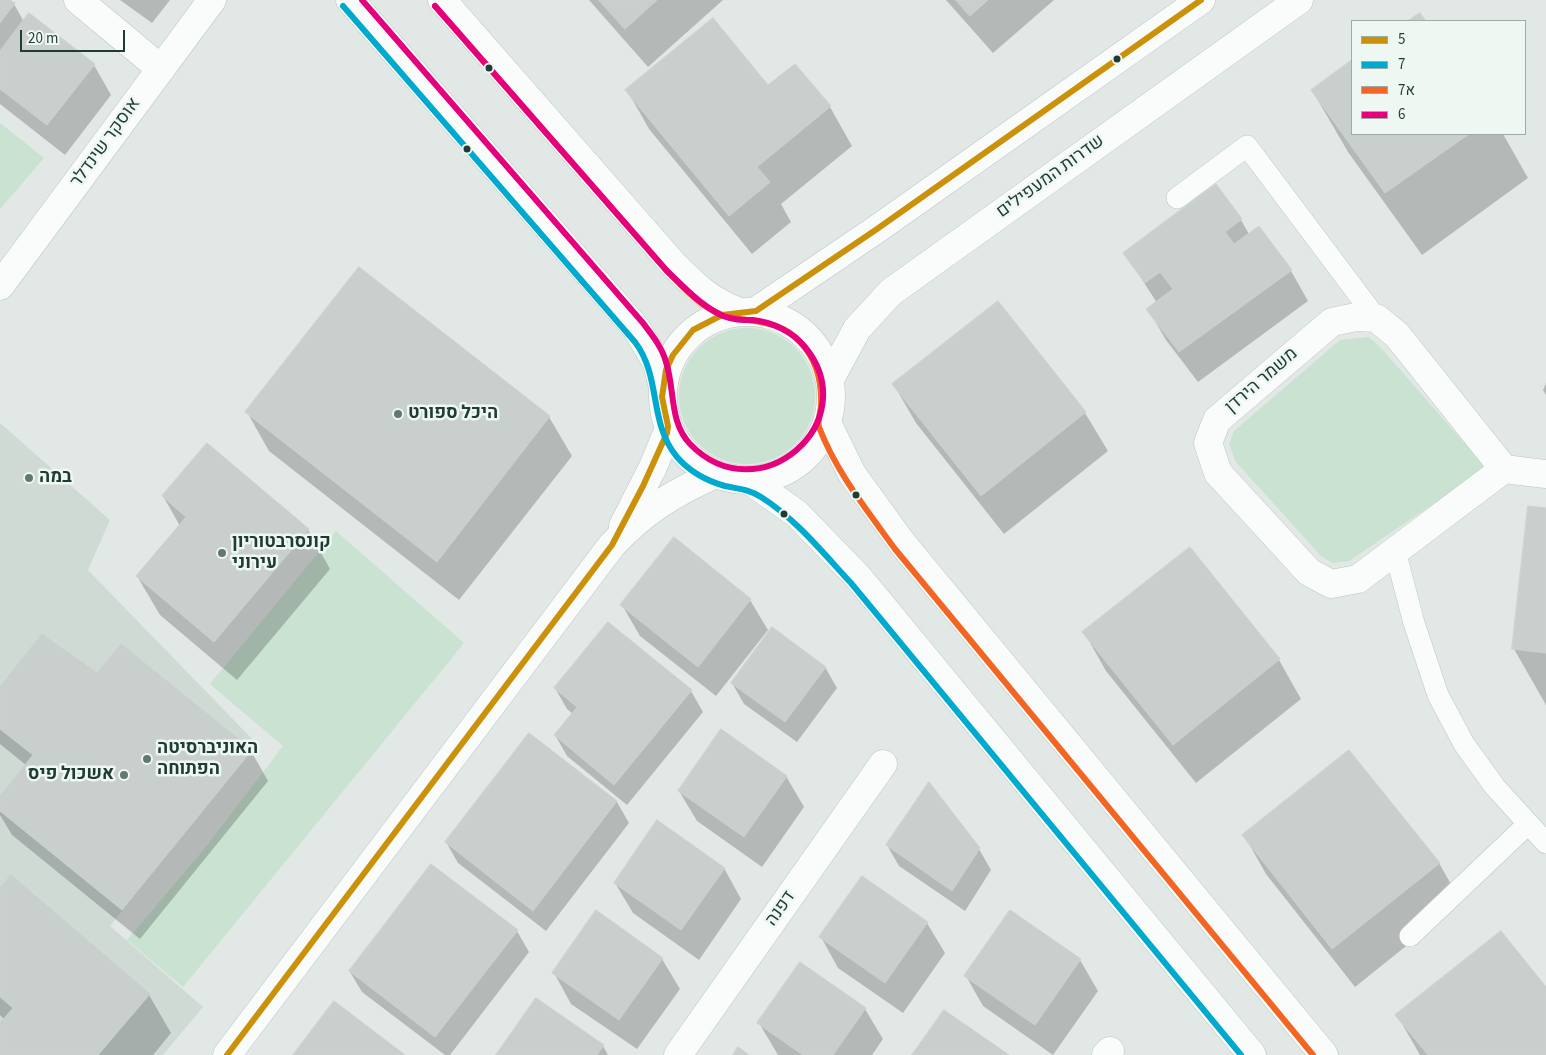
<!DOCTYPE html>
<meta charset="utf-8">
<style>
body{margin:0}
#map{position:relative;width:1546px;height:1055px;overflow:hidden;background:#e1e8e5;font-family:"Source Sans 3",Heebo,sans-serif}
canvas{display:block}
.legend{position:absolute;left:1351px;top:20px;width:175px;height:115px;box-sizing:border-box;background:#eff7f3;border:1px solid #9caca7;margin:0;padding:6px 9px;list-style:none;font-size:15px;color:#1f3c34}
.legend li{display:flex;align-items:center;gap:10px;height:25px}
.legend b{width:25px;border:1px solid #9caca7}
.scale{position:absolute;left:20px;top:30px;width:105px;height:22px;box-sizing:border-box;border:2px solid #1f3c34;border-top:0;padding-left:6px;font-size:15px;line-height:18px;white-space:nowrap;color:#1f3c34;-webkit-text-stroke:4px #eff7f3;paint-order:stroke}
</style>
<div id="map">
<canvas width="1546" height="1055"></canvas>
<ul class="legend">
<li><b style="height:6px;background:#cc910a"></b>5</li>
<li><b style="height:6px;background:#00a9ce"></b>7</li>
<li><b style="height:6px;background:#f26522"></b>7א</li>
<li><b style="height:6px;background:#e5007d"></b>6</li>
</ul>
<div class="scale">20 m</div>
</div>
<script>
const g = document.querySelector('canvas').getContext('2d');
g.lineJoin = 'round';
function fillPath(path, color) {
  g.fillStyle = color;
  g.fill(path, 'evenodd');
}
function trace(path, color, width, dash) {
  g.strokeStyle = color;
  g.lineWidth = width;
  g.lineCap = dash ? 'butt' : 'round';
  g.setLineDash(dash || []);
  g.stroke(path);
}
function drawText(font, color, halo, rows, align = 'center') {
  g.font = font + ' "Source Sans 3",Heebo,sans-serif';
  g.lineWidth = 5;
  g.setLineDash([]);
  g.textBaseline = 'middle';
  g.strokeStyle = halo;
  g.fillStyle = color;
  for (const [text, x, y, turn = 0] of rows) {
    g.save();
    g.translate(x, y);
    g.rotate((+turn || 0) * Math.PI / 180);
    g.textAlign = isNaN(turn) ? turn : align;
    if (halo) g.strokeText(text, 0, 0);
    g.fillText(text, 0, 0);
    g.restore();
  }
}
fillPath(new Path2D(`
 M 0,423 L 110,520 L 88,570 L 257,744 L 110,926 L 203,1007 L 163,1055 L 0,1055 Z`), '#cfdad5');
fillPath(new Path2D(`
 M 0,123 L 44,158 L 0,209 Z
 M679 396a68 68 0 1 1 136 0a68 68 0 1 1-136 0Z
 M 1369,337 L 1382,349 L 1486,468 L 1349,561 L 1333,563 L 1321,556 L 1236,462 L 1229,444 L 1234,431 L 1340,340 Z
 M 336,531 L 464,643 L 183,987 L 127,940 L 204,849 L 283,746 L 210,684 Z`), '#c9e2d1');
fillPath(new Path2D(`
 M 0,0 L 8,0 L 14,4 L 24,22 L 94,65 L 111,95 L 65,155 L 0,104 Z
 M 120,0 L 170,0 L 152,23 Z
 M 589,0 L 723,0 L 648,67 Z
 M 946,0 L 1054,0 L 993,53 Z
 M 1352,62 L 1352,134 L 1503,134 L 1528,178 L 1422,255 L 1348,152 L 1312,90 Z
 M 768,87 L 830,107 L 852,146 L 781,204 L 791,222 L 752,254 L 649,129 L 627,90 Z
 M 1241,220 L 1249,234 L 1291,271 L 1308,301 L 1198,382 L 1166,340 L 1148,309 L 1157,303 L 1125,253 Z
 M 359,268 L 549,417 L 572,456 L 459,600 L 269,451 L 247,412 Z
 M 997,303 L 1085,413 L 1108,451 L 1004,534 L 916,423 L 894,385 Z
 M 1546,383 L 1546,395 L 1543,390 Z
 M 207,445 L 308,530 L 330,569 L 237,680 L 160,615 L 137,576 L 180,526 L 163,496 Z
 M 1529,507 L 1546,509 L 1546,705 L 1514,649 Z
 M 674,539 L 750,600 L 768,630 L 716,696 L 640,636 L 622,605 Z
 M 1190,548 L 1279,660 L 1301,699 L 1196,783 L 1106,671 L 1084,632 Z
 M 825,667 L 837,688 L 797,742 L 744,704 L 732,683 Z
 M 97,675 L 251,751 L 268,781 L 140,939 L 12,835 L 0,815 L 0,798 L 26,765 L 0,744 L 0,690 Z
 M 555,688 L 691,691 L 703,712 L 627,805 L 567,756 L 555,735 L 573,714 L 567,709 Z
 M 529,735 L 617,802 L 629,823 L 546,931 L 458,863 L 446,842 Z
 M 786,776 L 804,807 L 762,867 L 697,821 L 679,791 Z
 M 1244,835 L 1439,863 L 1461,902 L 1355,987 L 1266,874 Z
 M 887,845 L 979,849 L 991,870 L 965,911 L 899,866 Z
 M 724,868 L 741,899 L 699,960 L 633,913 L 615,883 Z
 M 0,890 L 149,995 L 171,1033 L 153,1055 L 0,1055 L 0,1025 L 5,1020 L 0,1015 Z
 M 1011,911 L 1080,960 L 1098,991 L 1053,1055 L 983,1006 L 966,976 Z
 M 927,923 L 945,953 L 903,1013 L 838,968 L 821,937 Z
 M 517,931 L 529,952 L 450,1055 L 445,1055 L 362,992 L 350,972 Z
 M 662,959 L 680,989 L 637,1049 L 571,1004 L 554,973 Z
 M 1546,989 L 1546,1055 L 1420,1055 L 1397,1015 Z
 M 865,1009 L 883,1039 L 872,1055 L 778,1055 L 759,1023 Z
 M 603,1046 L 608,1055 L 497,1055 Z`), '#0003');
const building = new Path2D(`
 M 0,0 L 10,0 L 15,3 L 0,23 Z
 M 599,0 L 657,0 L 625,29 Z
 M 956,0 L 988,0 L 970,16 Z
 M 29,13 L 95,64 L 47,125 L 0,89 L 0,51 Z
 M 1420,13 L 1426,21 L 1408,21 Z
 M 713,18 L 768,85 L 795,64 L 831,106 L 757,167 L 770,182 L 729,216 L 625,90 Z
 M 1352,60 L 1352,134 L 1469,134 L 1385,193 L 1311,90 Z
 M 1216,184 L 1242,219 L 1225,232 L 1234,244 L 1259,226 L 1292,270 L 1179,352 L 1146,309 L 1173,289 L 1160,272 L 1145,283 L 1123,253 Z
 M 359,267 L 550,416 L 437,562 L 245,412 Z
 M 998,301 L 1086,412 L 981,496 L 892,384 Z
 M 207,443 L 309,529 L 214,642 L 136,576 L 186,517 L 162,496 Z
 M 1528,506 L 1546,508 L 1546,653 L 1512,649 Z
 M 674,537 L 751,599 L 698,667 L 620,605 Z
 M 1190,547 L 1280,659 L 1173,745 L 1082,632 Z
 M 608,622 L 692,690 L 614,785 L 554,735 L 577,707 L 554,688 Z
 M 772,627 L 826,667 L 785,722 L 731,683 Z
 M 42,634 L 97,673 L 121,644 L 252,750 L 122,910 L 0,811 L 0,796 L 33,755 L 0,729 L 0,687 Z
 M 721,729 L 787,776 L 744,837 L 678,791 Z
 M 529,733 L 617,801 L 533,911 L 445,842 Z
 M 1349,750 L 1440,863 L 1332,949 L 1242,835 Z
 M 929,782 L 980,848 L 952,891 L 886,845 Z
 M 657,820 L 725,868 L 681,930 L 614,883 Z
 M 431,864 L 518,930 L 435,1037 L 349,971 Z
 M 11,875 L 150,994 L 98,1055 L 0,1055 L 0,1023 L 13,1008 L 0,997 L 0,888 Z
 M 862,876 L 928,922 L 885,983 L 819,937 Z
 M 596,910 L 663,958 L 619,1020 L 552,973 Z
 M 1010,910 L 1081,959 L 1035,1025 L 964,976 Z
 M 1501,931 L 1546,987 L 1546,1055 L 1428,1055 L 1395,1015 Z
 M 800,962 L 866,1008 L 833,1055 L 803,1055 L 757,1023 Z
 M 536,998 L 604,1045 L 597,1055 L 496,1055 Z
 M 334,1001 L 405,1055 L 293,1055 Z
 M 944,1010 L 1009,1055 L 912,1055 Z
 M 738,1047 L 749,1055 L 733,1055 Z`);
fillPath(building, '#c9cfcd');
trace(building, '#cad1ce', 1);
const service = new Path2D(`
 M 1177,198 L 1247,146 L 1376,318
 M 1395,551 L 1414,623 L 1438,695 L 1464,744 L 1495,787 L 1546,843
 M 1410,936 L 1528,824`);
const minor = new Path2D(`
 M 78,0 L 161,69
 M 0,286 L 212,0
 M 1504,469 L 1397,335 L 1376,318 L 1356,317 L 1332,322 L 1217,420 L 1208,443 L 1218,473 L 1309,572 L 1331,584 L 1358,579 L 1504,469 L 1546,474
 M 623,526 L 653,467 L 669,428
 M 227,1055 L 612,545 C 644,511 673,493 716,474
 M 678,1055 L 883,764
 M 1106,1055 L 1110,1051`);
const tertiary = new Path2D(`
 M 350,0 L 636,328 L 657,363 L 663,387
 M 442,0 L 674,265 C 695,286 709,300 737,311
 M 756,311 L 877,229 L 1201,0
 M663 396a84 84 0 1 1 168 0a84 84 0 1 1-168 0Z
 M 830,379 L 857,329 L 891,292 L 1299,0
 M 827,423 L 852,474 L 902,543 L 1324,1055
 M 749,480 L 797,514 L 858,577 L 1252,1055`);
trace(service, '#bec5c2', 22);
trace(minor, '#bec5c2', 29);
trace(tertiary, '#bec5c2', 29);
trace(service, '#fafcfb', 21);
trace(minor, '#fafcfb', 28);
trace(tertiary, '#fafcfb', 28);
trace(new Path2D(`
 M 227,1055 L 612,545 L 643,486 L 667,433 L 668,426 L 662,397 L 666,370 L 673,355 L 693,330 L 722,315 L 756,311 L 877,229 L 1201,0`), '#cc910a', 6);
trace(new Path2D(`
 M 343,6 L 635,342 C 662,378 648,422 677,457 C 690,472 707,481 725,486 C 738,489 749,489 761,497 C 796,519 823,553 851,583 L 1241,1055`), '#00a9ce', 6);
trace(new Path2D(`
 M 435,6 L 667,271 C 683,287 698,305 720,314 C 747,324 779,317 800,342 C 816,359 822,381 821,405 C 821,412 817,420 819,427 C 836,472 867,510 895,549 L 1313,1055`), '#f26522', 6);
trace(new Path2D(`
 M 362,0 L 643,323 C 652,335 662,347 666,362 C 675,389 669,422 690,444 C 759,515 866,422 805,347 C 793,332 772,322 753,320 C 742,320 733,320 723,316 C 701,306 684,287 667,271 L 435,6`), '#e5007d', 6);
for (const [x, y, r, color] of [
 [1117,59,4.5,"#1f3c34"],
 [489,68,4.5,"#1f3c34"],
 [467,149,4.5,"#1f3c34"],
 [398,414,5,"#637872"],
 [29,478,5,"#637872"],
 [856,495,4.5,"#1f3c34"],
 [784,514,4.5,"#1f3c34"],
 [222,553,5,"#637872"],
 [147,759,5,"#637872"],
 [124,775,5,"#637872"]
]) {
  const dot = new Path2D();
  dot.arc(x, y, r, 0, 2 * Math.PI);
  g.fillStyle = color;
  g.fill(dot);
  trace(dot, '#eff7f3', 2);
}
drawText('18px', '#1f3c34', '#eff7f3', [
 ["אוסקר שינדלר",106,143,-54],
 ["שדרות המעפילים",1051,177,-36],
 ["משמר הירדן",1262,381,-41],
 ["דפנה",781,909,-55]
]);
drawText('bold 18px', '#1f3c34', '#eff7f3', [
 ["היכל ספורט",408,414],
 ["במה",39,478],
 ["קונסרבטוריון",232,543],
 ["עירוני",232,564],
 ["האוניברסיטה",157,749],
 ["הפתוחה",157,770],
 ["אשכול פיס",114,775,"right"]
], 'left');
</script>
